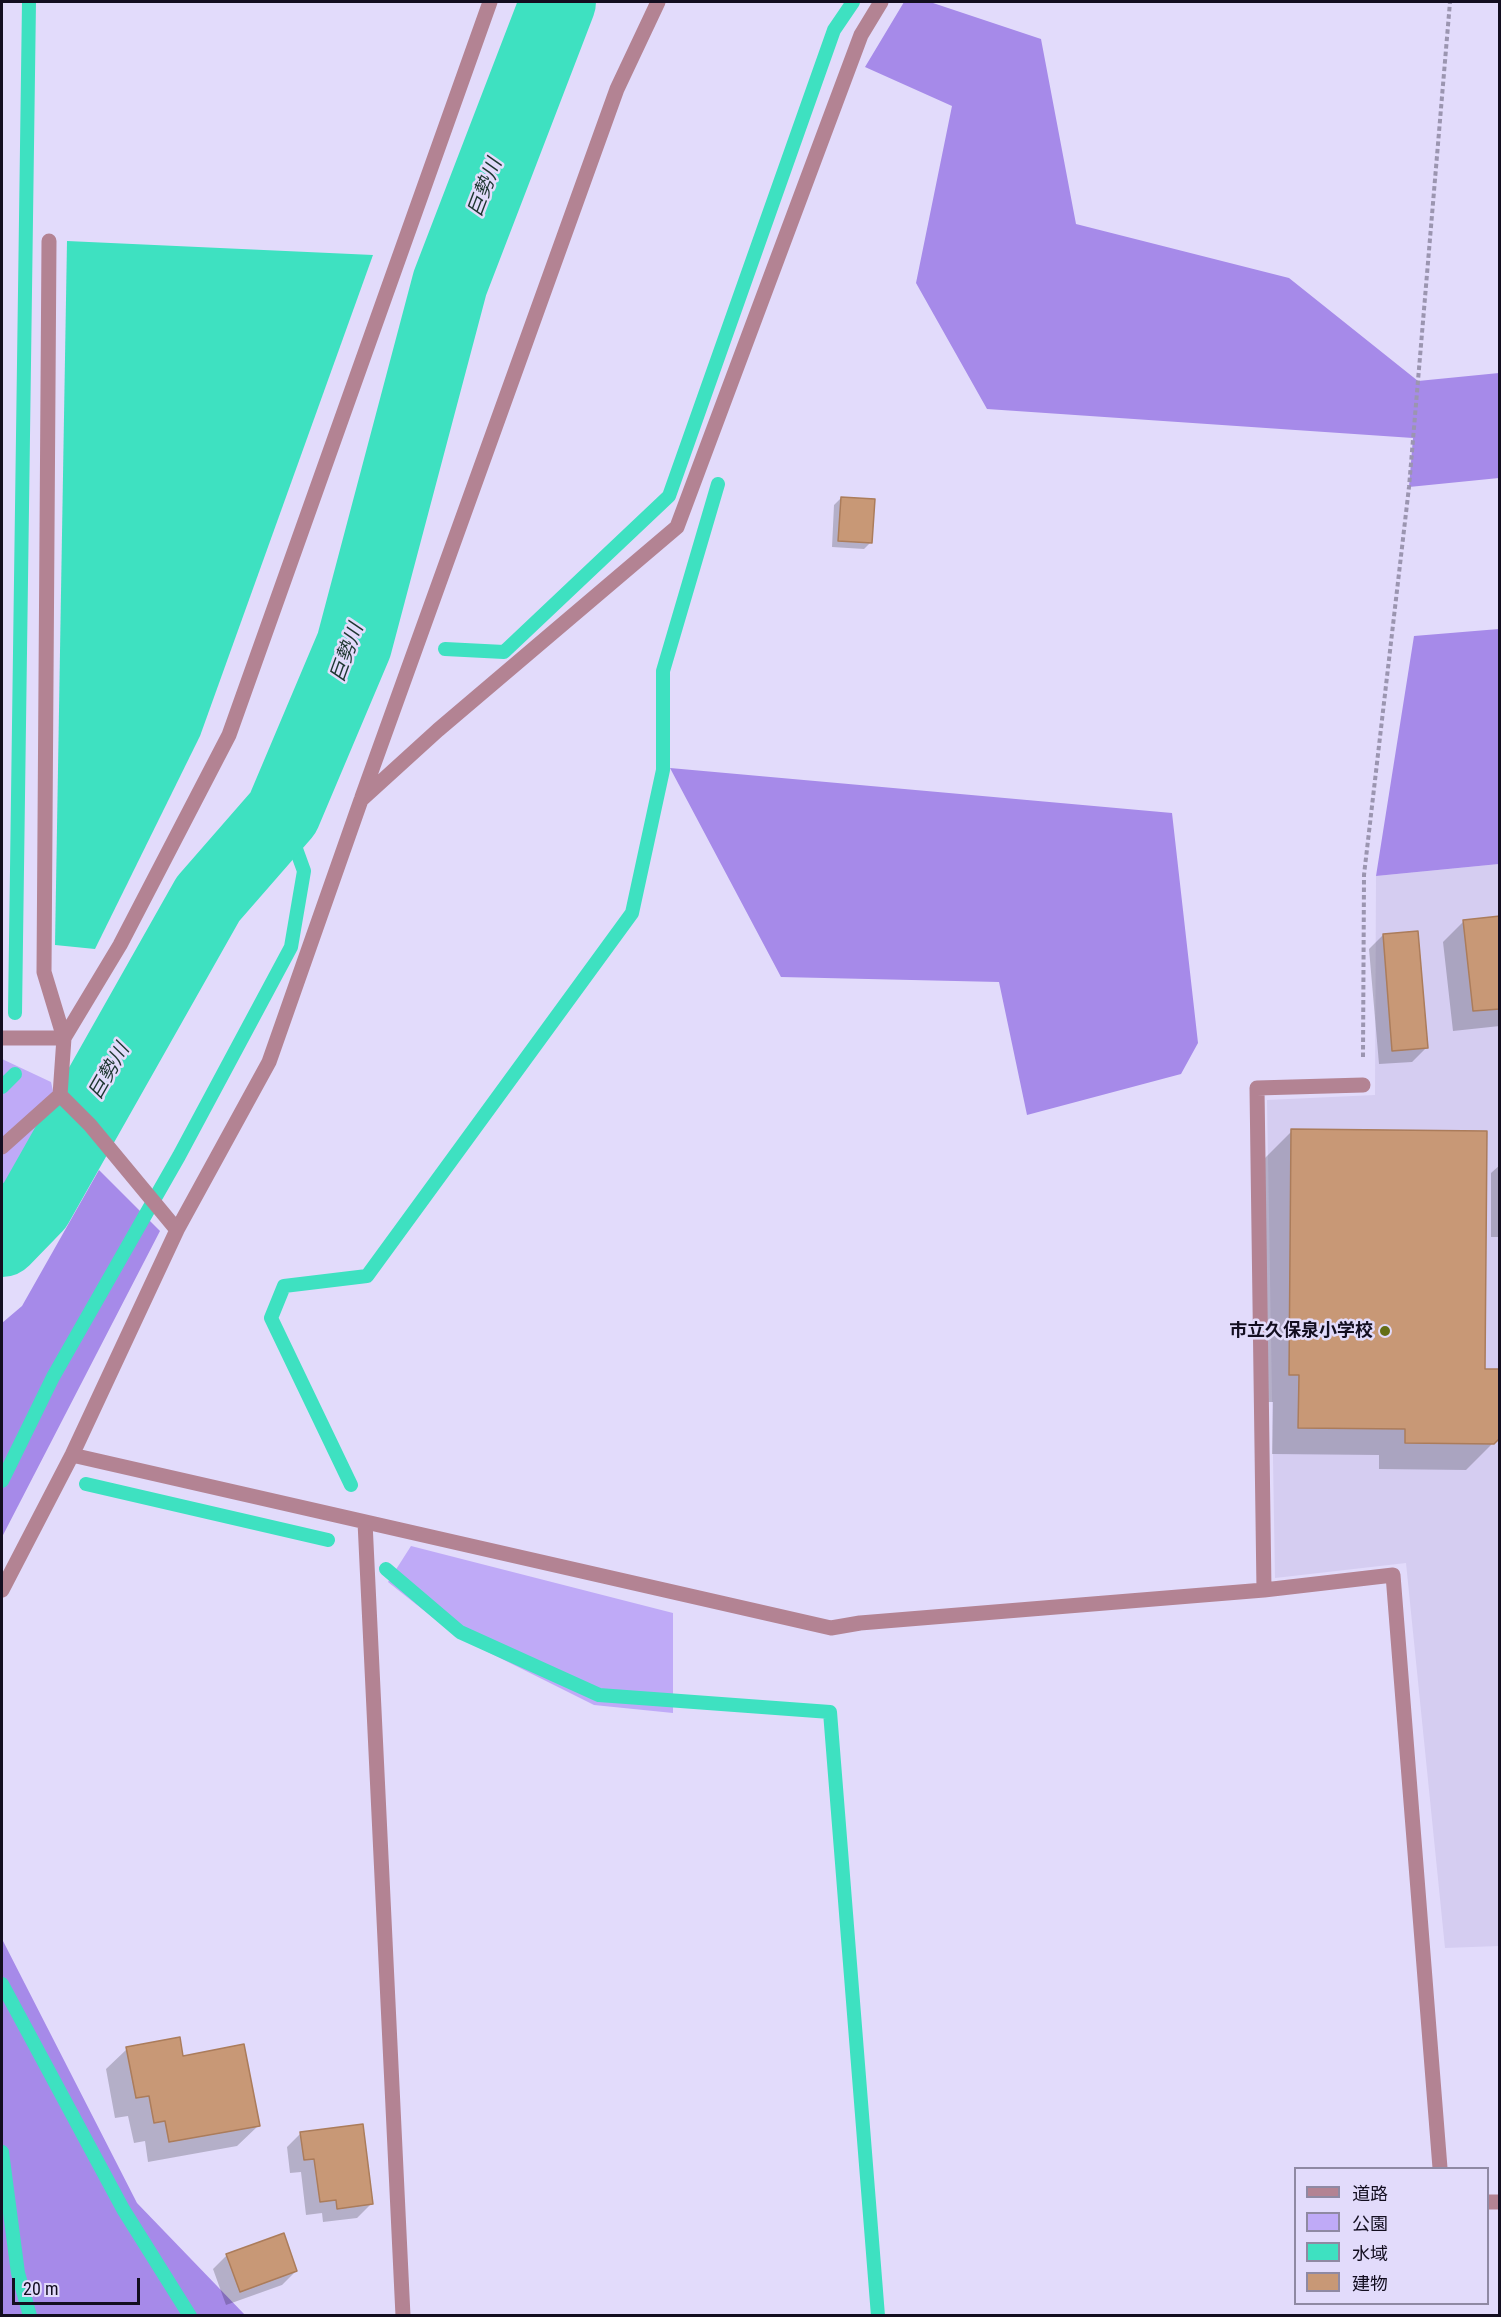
<!DOCTYPE html>
<meta charset="utf-8">
<style>
body{margin:0}
#map{position:relative;width:1501px;height:2317px;overflow:hidden;background:#e2dbfb;font-family:"Roboto Condensed","Noto Sans JP",sans-serif}
canvas{display:block}
.frame{position:absolute;inset:0;border:3px solid #130e20;pointer-events:none}
.legend{position:absolute;left:1294px;top:2167px;width:195px;height:138px;box-sizing:border-box;background:#e2dbfb;border:2px solid #8f89a3;margin:0;padding:8px 10px;list-style:none;font-size:18px;color:#130e20}
.legend li{display:flex;align-items:center;gap:12px;height:30px}
.legend b{width:30px;border:2px solid #8f89a3}
.scale{position:absolute;left:12px;top:2278px;width:128px;height:27px;box-sizing:border-box;border:3px solid #130e20;border-top:0;padding-left:8px;font-size:18px;line-height:21px;white-space:nowrap;color:#130e20;-webkit-text-stroke:4px #e2dbfb;paint-order:stroke}
</style>
<div id="map">
<canvas width="1501" height="2317"></canvas>
<div class="frame"></div>
<ul class="legend">
<li><b style="height:8px;background:#b38393"></b>道路</li>
<li><b style="height:16px;background:#bfaaf7"></b>公園</li>
<li><b style="height:16px;background:#3ee1c1"></b>水域</li>
<li><b style="height:16px;background:#c89876"></b>建物</li>
</ul>
<div class="scale">20 m</div>
</div>
<script>
const g = document.querySelector('canvas').getContext('2d');
g.lineJoin = 'round';
function fillPath(path, color) {
  g.fillStyle = color;
  g.fill(path, 'evenodd');
}
function trace(path, color, width, dash) {
  g.strokeStyle = color;
  g.lineWidth = width;
  g.lineCap = dash ? 'butt' : 'round';
  g.setLineDash(dash || []);
  g.stroke(path);
}
function drawText(font, color, halo, rows, align = 'center') {
  g.font = font + ' "Roboto Condensed","Noto Sans JP",sans-serif';
  g.lineWidth = 5;
  g.setLineDash([]);
  g.textBaseline = 'middle';
  g.strokeStyle = halo;
  g.fillStyle = color;
  for (const [text, x, y, turn = 0] of rows) {
    g.save();
    g.translate(x, y);
    g.rotate((+turn || 0) * Math.PI / 180);
    g.textAlign = isNaN(turn) ? turn : align;
    if (halo) g.strokeText(text, 0, 0);
    g.fillText(text, 0, 0);
    g.restore();
  }
}
fillPath(new Path2D(`
 M 1499,864 L 1499,1946 L 1445,1948 L 1406,1563 L 1275,1578 L 1267,1100 L 1375,1095 L 1376,876 Z`), '#d5cdf1');
fillPath(new Path2D(`
 M 2,1059 L 51,1082 L 61,1127 L 29,1192 L 2,1218 Z
 M 411,1546 L 673,1613 L 673,1713 L 594,1705 L 456,1636 L 388,1582 Z`), '#bfaaf7');
fillPath(new Path2D(`
 M 904,2 L 930,2 L 1041,39 L 1076,224 L 1289,278 L 1418,381 L 1499,373 L 1499,478 L 1409,487 L 1413,438 L 987,409 L 916,283 L 952,106 L 865,67 Z
 M 1499,629 L 1499,864 L 1376,876 L 1414,636 Z
 M 670,768 L 1172,813 L 1198,1043 L 1181,1074 L 1027,1115 L 999,982 L 781,977 Z
 M 99,1170 L 160,1231 L 2,1537 L 2,1323 L 22,1306 Z
 M 2,1939 L 137,2203 L 245,2315 L 2,2315 Z`), '#a68ae9');
fillPath(new Path2D(`
 M 67,241 L 373,255 L 200,736 L 95,949 L 55,945 Z`), '#3ee1c1');
fillPath(new Path2D(`
 M 841,498 L 871,542 L 864,549 L 832,547 L 834,505 Z
 M 1500,917 L 1500,1026 L 1453,1031 L 1443,942 L 1464,921 Z
 M 1383,935 L 1426,1048 L 1412,1062 L 1379,1064 L 1369,949 Z
 M 1292,1131 L 1500,1436 L 1466,1470 L 1379,1469 L 1379,1455 L 1272,1454 L 1273,1402 L 1263,1402 L 1265,1158 Z
 M 1500,1165 L 1500,1237 L 1491,1237 L 1491,1173 Z
 M 127,2049 L 182,2057 L 258,2126 L 237,2146 L 148,2162 L 145,2141 L 134,2143 L 128,2116 L 115,2118 L 106,2069 Z
 M 301,2133 L 371,2204 L 357,2218 L 323,2222 L 322,2213 L 306,2215 L 301,2172 L 290,2173 L 287,2147 Z
 M 227,2255 L 296,2271 L 282,2285 L 226,2305 L 213,2269 Z`), '#0003');
trace(new Path2D(`
 M 445,649 L 504,652 L 669,496 L 834,30 L 853,2
 M 15,1013 L 29,2
 M 2,1087 L 15,1074
 M 2,1481 L 53,1377 L 179,1156 L 291,947 L 304,871 L 283,813
 M 86,1484 L 328,1540
 M 351,1485 L 271,1318 L 284,1286 L 367,1276 L 632,913 L 663,770 L 663,671 L 718,484
 M 386,1569 L 460,1632 L 599,1695 L 830,1712 L 878,2316
 M 2,1984 L 123,2209 L 190,2316
 M 2,2152 L 18,2273 L 30,2316`), '#3ee1c1', 14);
trace(new Path2D(`
 M 2,1239 L 35,1205 L 208,899 L 283,813 L 354,645 L 450,283 L 558,2`), '#3ee1c1', 76);
const building = new Path2D(`
 M 841,497 L 875,499 L 872,543 L 838,541 Z
 M 1500,916 L 1500,1009 L 1473,1011 L 1463,920 Z
 M 1418,931 L 1428,1048 L 1392,1051 L 1383,934 Z
 M 1291,1129 L 1487,1131 L 1485,1369 L 1500,1369 L 1500,1438 L 1494,1444 L 1405,1443 L 1405,1429 L 1298,1428 L 1299,1375 L 1289,1375 Z
 M 180,2037 L 183,2056 L 244,2044 L 260,2126 L 169,2142 L 165,2121 L 154,2123 L 149,2096 L 136,2098 L 126,2047 Z
 M 363,2124 L 373,2204 L 337,2209 L 336,2200 L 320,2202 L 314,2159 L 304,2160 L 300,2132 Z
 M 284,2233 L 297,2271 L 240,2292 L 226,2254 Z`);
fillPath(building, '#c89876');
trace(building, '#ab7c5b', 1.5);
trace(new Path2D(`
 M 1363,1057 L 1364,875 L 1409,487 L 1450,2`), '#9b95b0', 4, [4.5, 3]);
trace(new Path2D(`
 M 362,797 L 617,89 L 658,2
 M 2,1038 L 64,1038 L 44,972 L 49,241
 M 60,1095 L 90,1125 L 177,1230
 M 2,1147 L 60,1095 L 64,1038 L 120,945 L 229,735 L 490,2
 M 72,1455 L 831,1628 L 860,1623 L 1264,1590 L 1393,1575 L 1440,2168
 M 365,1522 L 403,2316
 M 2,1590 L 72,1455 L 177,1230 L 269,1062 L 361,800 L 438,730 L 677,527 L 861,35 L 881,2
 M 1264,1590 L 1257,1088 L 1363,1085
 M 1488,2202 L 1500,2202`), '#b38393', 15);
for (const [x, y, r, color] of [
 [1385,1331,6,"#646e16"]
]) {
  const dot = new Path2D();
  dot.arc(x, y, r, 0, 2 * Math.PI);
  g.fillStyle = color;
  g.fill(dot);
  trace(dot, '#e2dbfb', 2);
}
drawText('bold 18px', '#130e20', '#e2dbfb', [
 ["市立久保泉小学校",1373,1331]
], 'right');
drawText('italic 20px', '#1d3630', '#e2dbfb', [
 ["巨勢川",486,188,-69],
 ["巨勢川",348,653,-70],
 ["巨勢川",110,1072,-60]
]);
</script>
